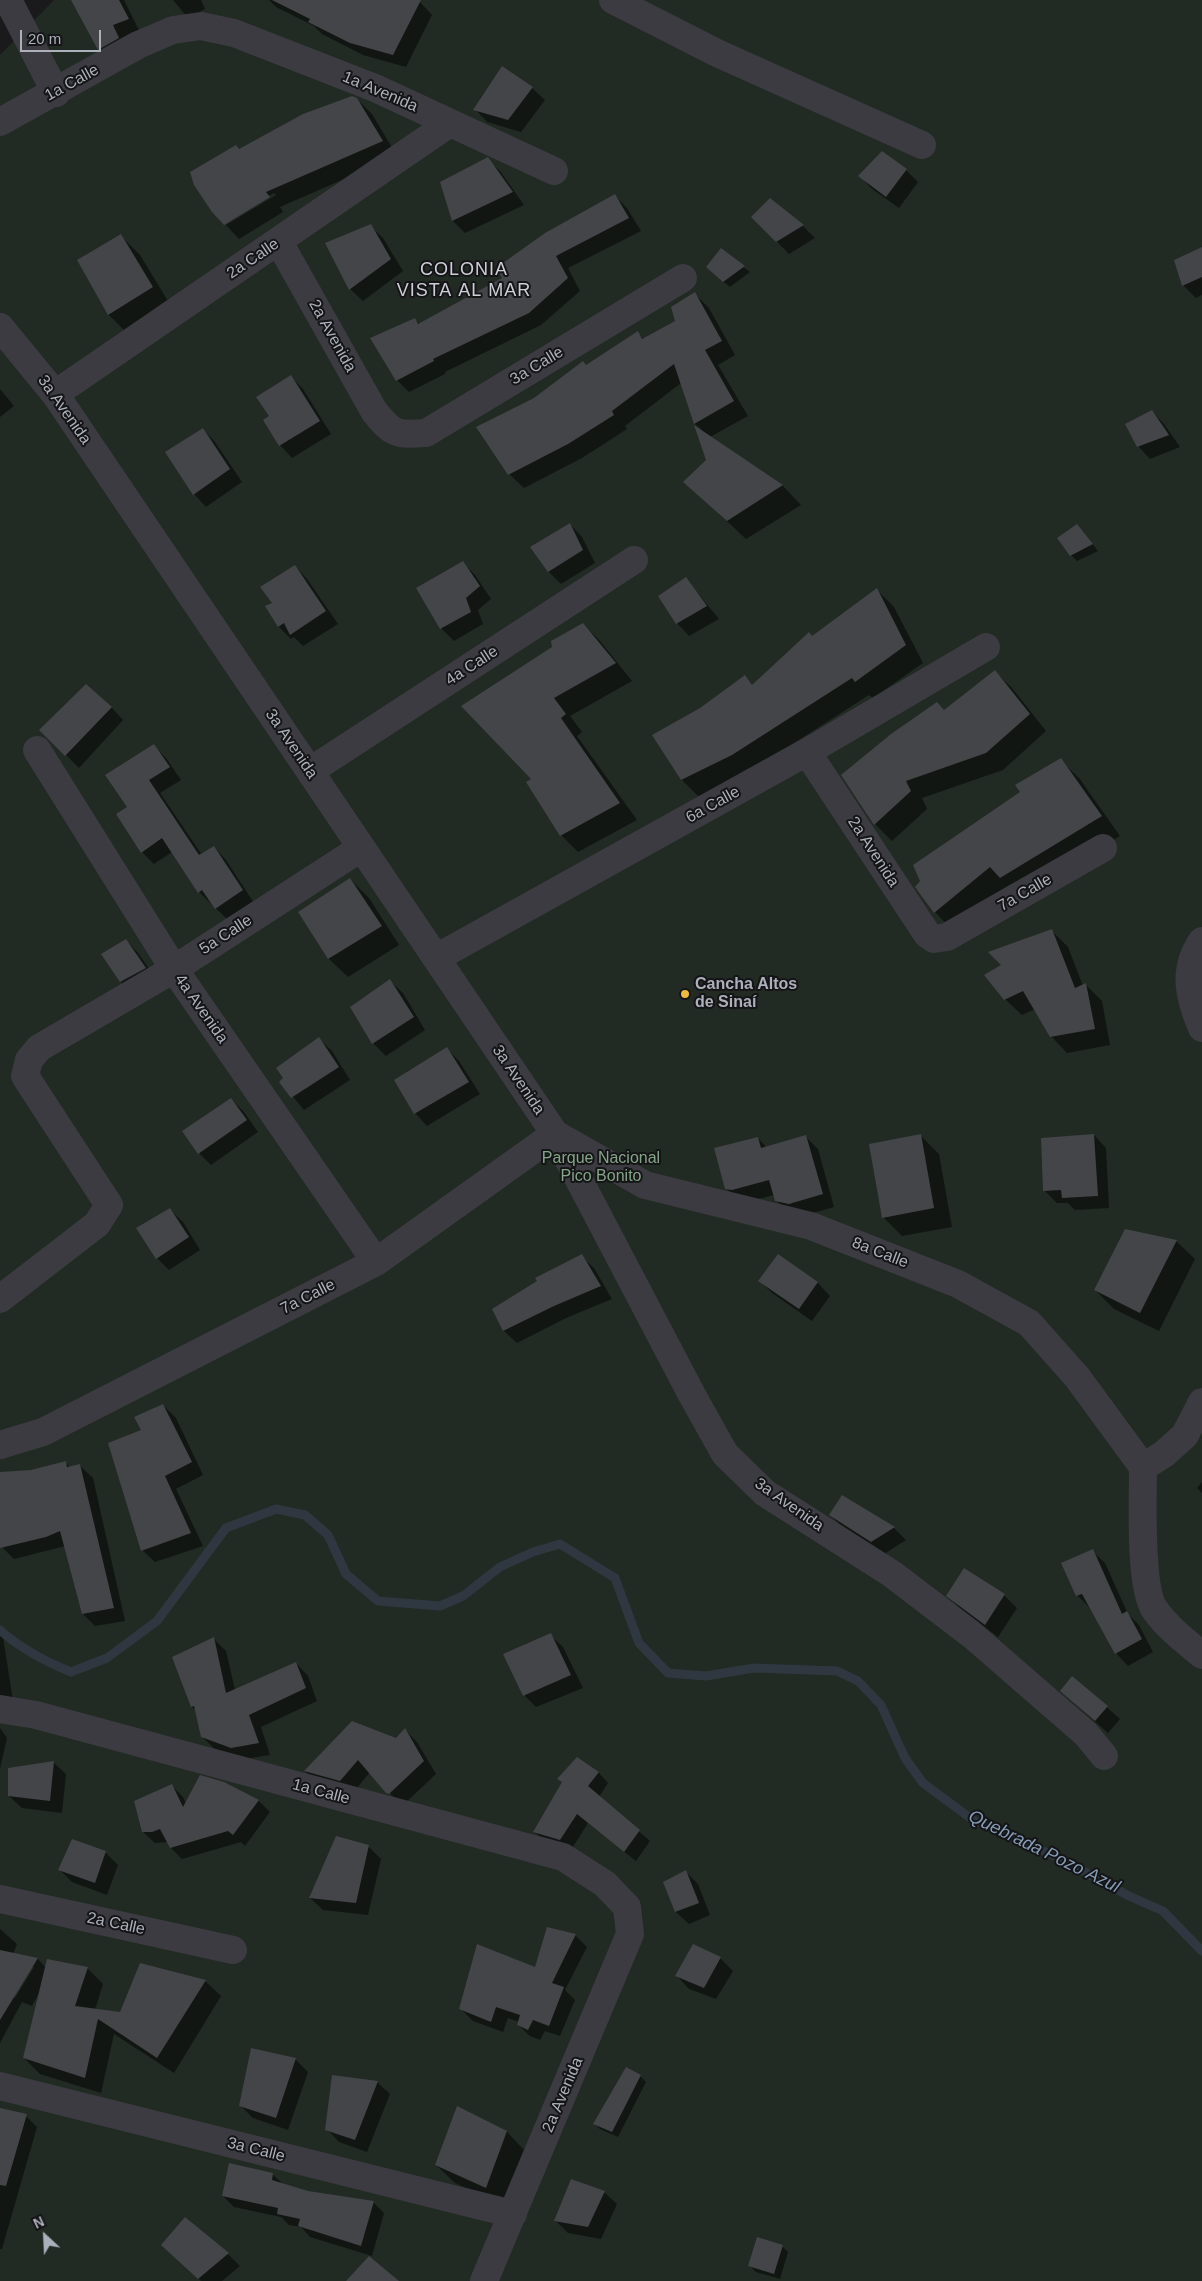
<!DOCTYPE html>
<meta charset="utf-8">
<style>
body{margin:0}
#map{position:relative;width:1202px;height:2281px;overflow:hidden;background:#1a191c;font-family:Arial,sans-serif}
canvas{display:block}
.north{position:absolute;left:20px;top:2211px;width:50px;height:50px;-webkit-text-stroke:4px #151417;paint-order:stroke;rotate:335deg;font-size:14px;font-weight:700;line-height:20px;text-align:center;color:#acb0bb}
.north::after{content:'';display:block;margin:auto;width:18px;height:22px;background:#acb0bb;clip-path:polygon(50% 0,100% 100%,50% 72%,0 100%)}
.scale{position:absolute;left:20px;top:30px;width:81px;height:22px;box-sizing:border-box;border:2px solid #acb0bb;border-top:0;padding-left:6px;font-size:15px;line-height:18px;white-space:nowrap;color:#acb0bb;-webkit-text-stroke:4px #151417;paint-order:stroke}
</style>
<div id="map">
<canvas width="1202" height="2281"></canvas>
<div class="north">N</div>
<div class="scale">20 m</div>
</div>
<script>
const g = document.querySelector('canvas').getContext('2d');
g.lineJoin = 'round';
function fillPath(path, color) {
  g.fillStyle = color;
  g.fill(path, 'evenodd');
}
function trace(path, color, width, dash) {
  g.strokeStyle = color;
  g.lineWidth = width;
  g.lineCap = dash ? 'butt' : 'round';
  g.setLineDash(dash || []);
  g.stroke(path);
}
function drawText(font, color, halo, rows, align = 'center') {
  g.font = font + ' Arial,sans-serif';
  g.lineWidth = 4;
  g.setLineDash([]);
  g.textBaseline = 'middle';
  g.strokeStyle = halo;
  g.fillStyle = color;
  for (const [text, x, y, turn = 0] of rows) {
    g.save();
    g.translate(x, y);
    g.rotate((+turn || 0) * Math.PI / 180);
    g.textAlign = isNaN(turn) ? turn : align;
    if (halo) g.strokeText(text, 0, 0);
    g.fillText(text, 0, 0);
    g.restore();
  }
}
fillPath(new Path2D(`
 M 54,0 L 1202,0 L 1202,2281 L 0,2281 L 0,55 Z`), '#212a23');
fillPath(new Path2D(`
 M 72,0 L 124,0 L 140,32 L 111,61 L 99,49 Z
 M 173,0 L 201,0 L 205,9 L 188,18 Z
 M 269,0 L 413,0 L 420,2 L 432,15 L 406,67 L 363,55 L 322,34 L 314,26 L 276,7 Z
 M 532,88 L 545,100 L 521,132 L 487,122 L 475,109 Z
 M 357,99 L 372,114 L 397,156 L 280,207 L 283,212 L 239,239 L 226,225 L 276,195 L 274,193 L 224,224 L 240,150 Z
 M 487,159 L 500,171 L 524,205 L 465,233 L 453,221 L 441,183 Z
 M 906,170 L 918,182 L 899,208 L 872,189 L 860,176 Z
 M 615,196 L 627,208 L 641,231 L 568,268 L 580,291 L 541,325 L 445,372 L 445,374 L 409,392 L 397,380 L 415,320 L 420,324 L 504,278 Z
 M 771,200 L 803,226 L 815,238 L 789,254 L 753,217 Z
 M 370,226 L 383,238 L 403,271 L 363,301 L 350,289 Z
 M 121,236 L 140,255 L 171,306 L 127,333 L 109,315 L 79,260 Z
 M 721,250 L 750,272 L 730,287 L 713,273 Z
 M 1202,254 L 1202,295 L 1196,298 L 1183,285 Z
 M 695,294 L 709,308 L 735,355 L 718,365 L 748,416 L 710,437 L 783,486 L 801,505 L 746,539 L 685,482 L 708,461 L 701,429 L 695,424 L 681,383 L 625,426 L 627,429 L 582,458 L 524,488 L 509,474 L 534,399 L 637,333 L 644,339 L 676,321 Z
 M 291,377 L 303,389 L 331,434 L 292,458 L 280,445 L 271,417 Z
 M 0,389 L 14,406 L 0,417 Z
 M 1152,411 L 1164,424 L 1180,447 L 1150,459 L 1138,446 Z
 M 203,429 L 215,442 L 242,482 L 206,507 L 194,494 L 167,453 Z
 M 570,524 L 582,537 L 595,563 L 561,584 L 549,572 L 532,547 Z
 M 1083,532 L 1098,551 L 1077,561 L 1071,555 Z
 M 463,563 L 475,575 L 491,599 L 478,610 L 483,624 L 454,641 L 441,628 Z
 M 295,566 L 307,579 L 338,624 L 303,646 L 294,637 L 291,639 L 279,627 L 267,607 L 274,603 Z
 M 686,579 L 719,619 L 689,636 L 677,623 Z
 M 877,590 L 894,607 L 923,663 L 873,698 L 869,695 L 749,772 L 699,797 L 682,780 L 654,736 L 701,709 L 745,677 L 753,686 L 812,637 Z
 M 583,624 L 600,641 L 632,681 L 570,716 L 582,732 L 577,736 L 637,820 L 578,852 L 561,835 L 533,780 L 553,647 Z
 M 995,672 L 1012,688 L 1046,731 L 1003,770 L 922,798 L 927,809 L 892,841 L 875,824 L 843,776 L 945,711 Z
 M 111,707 L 123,720 L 79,768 L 41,730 Z
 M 153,745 L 166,758 L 181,780 L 160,793 L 202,855 L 214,847 L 226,860 L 254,903 L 228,920 L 199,892 L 172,852 L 154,864 L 142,852 L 129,807 Z
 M 1060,760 L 1079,778 L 1120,836 L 1019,896 L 1009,885 L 953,931 L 935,912 L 1022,792 Z
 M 350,879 L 369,898 L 399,945 L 348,977 L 329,959 L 300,912 Z
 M 1052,931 L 1068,947 L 1083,986 L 1086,985 L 1102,1001 L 1110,1045 L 1067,1053 L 1051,1036 L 1035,1009 L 1022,1015 L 1005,999 Z
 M 126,940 L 138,953 L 157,980 L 134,994 L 121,982 L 103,955 Z
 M 390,981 L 403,993 L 425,1030 L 386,1056 L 374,1044 L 352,1007 Z
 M 319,1039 L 332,1051 L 350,1080 L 304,1110 L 281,1082 Z
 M 447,1049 L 459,1061 L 480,1094 L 427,1126 L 415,1113 Z
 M 231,1099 L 244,1112 L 258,1132 L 211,1165 L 199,1153 Z
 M 920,1135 L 939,1154 L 952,1227 L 902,1236 L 883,1217 Z
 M 1094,1135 L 1106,1148 L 1109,1208 L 1075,1210 L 1068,1203 L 1057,1203 L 1045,1191 Z
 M 805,1136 L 818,1149 L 834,1207 L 802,1216 L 789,1213 L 776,1200 L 774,1195 L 746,1202 L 739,1201 L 726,1188 L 758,1138 L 767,1148 Z
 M 170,1210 L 183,1222 L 200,1250 L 169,1270 L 157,1258 Z
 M 1176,1241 L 1195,1259 L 1159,1331 L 1114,1309 L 1095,1290 Z
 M 778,1255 L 818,1283 L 830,1296 L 812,1321 L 772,1293 L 760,1281 Z
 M 581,1256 L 594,1268 L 612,1299 L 566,1318 L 517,1343 L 504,1331 L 493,1310 Z
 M 163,1405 L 176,1418 L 203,1475 L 176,1489 L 203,1546 L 155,1562 L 142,1550 L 143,1430 Z
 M 65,1462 L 71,1468 L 80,1466 L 93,1478 L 125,1621 L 95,1626 L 83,1614 L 65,1546 L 14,1559 L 2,1547 L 0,1473 L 32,1472 Z
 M 1202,1482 L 1202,1493 L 1197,1488 Z
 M 842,1497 L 894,1528 L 906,1540 L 884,1554 L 843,1528 L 831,1515 Z
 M 1092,1551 L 1105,1563 L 1128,1614 L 1139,1625 L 1153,1652 L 1128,1666 L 1116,1653 L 1090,1608 L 1077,1595 Z
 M 965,1570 L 1004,1595 L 1017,1608 L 998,1637 L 960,1608 L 948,1596 Z
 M 0,1635 L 3,1637 L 14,1707 L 0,1720 Z
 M 550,1635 L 563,1647 L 583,1688 L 536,1707 L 524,1695 Z
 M 214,1639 L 226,1651 L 235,1690 L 296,1663 L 308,1676 L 317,1701 L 261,1727 L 270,1755 L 244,1759 L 215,1749 L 202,1737 L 196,1711 L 192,1707 L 174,1657 Z
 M 1073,1677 L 1120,1719 L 1108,1733 L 1074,1703 Z
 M 0,1728 L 7,1738 L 0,1769 Z
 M 405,1730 L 417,1742 L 436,1774 L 402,1806 L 370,1772 L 353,1793 L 317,1783 L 305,1771 L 397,1740 Z
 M 53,1762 L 66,1774 L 62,1813 L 22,1808 L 9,1796 Z
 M 598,1772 L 608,1783 L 599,1797 L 650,1841 L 636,1861 L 588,1823 L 571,1850 L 546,1842 L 535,1832 L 563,1783 L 558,1779 Z
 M 224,1783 L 259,1801 L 270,1812 L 245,1846 L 241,1842 L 182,1859 L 171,1848 L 168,1842 L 155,1843 L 143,1832 L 172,1786 L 183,1797 L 186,1804 Z
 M 368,1846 L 381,1859 L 368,1915 L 323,1910 L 310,1898 Z
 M 105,1852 L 118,1865 L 107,1895 L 72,1882 L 59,1869 Z
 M 686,1872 L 698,1884 L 710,1915 L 689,1924 L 676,1912 L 664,1883 Z
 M 0,1929 L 17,1944 L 13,1954 L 38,1959 L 46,1968 L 87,1968 L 103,1984 L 95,2010 L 120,2014 L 205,1981 L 221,1996 L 174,2073 L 114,2034 L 101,2093 L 40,2074 L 24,2058 L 39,1993 L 32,2006 L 22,2002 L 0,2043 ZM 31,1967 L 34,1967 L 15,1998 L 13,1997 Z
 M 575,1935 L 587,1947 L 565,1990 L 575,2000 L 560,2036 L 545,2031 L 540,2040 L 530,2036 L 518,2025 L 519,2022 L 508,2018 L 503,2032 L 473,2021 L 461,2009 L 536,1968 Z
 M 720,1958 L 733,1971 L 716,1999 L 689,1989 L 677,1976 Z
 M 295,2059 L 308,2072 L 288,2130 L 253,2118 L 240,2105 Z
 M 640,2076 L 646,2082 L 618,2137 L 600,2129 L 594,2123 Z
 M 377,2082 L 390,2094 L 367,2152 L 339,2142 L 327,2129 Z
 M 457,2108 L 507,2132 L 525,2151 L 505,2206 L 455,2183 L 436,2165 Z
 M 0,2110 L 26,2116 L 37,2127 L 2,2249 L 0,2249 Z
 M 272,2174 L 283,2184 L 308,2192 L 373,2202 L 384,2213 L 372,2256 L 310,2237 L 301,2227 L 289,2225 L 281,2217 L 234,2207 L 223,2196 Z
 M 604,2192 L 617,2204 L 601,2239 L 568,2233 L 556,2221 Z
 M 185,2219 L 228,2254 L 240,2266 L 222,2281 L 201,2281 L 175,2257 Z
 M 782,2246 L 788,2252 L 780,2279 L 756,2272 L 750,2266 Z`), '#0007');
trace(new Path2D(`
 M 0,1630 C 21,1649 44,1661 71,1672 L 107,1658 L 157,1621 L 226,1528 L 276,1509 L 305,1515 L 328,1535 L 346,1574 L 378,1601 L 440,1606 L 463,1596 L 500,1567 L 533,1552 L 560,1544 L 615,1578 L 639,1643 L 668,1673 L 706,1676 L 754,1668 L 837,1671 L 858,1681 L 881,1705 L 905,1758 L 923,1783 L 973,1820 L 1059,1858 L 1129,1896 L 1163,1911 L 1202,1951`), '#2f3840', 9);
fillPath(new Path2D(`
 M 71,0 L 119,0 L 129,19 L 113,25 L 119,38 L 98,50 Z
 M 272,0 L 421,0 L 393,55 L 350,43 L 308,22 L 310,19 Z
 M 502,66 L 533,87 L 508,120 L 473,110 Z
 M 352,96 L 357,98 L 383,141 L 266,192 L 270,197 L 224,225 L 212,212 L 194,185 L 190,172 L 236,145 L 239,149 L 303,114 Z
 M 882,151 L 907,169 L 886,197 L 858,176 Z
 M 488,157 L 513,192 L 452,221 L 440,182 Z
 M 615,194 L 629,218 L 556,256 L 568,278 L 529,313 L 433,359 L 434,361 L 396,381 L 370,338 L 415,318 L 418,324 L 502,278 L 496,268 L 545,233 Z
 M 770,198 L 804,225 L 776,242 L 751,217 Z
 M 371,224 L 391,259 L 349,290 L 325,243 Z
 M 121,234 L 153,287 L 108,315 L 77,260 Z
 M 1202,247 L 1202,277 L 1182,286 L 1174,260 Z
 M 721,248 L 745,266 L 723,282 L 706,267 Z
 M 695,292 L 722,341 L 705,350 L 734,401 L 694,424 L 674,364 L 612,411 L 614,415 L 568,444 L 508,475 L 476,427 L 534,398 L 583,361 L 586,365 L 638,331 L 642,339 L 675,321 L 671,307 Z
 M 291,375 L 320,421 L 279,446 L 263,420 L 269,416 L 256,397 Z
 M 1152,410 L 1169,435 L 1137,447 L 1125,424 Z
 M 694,425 L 783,485 L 727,521 L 683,482 L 706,460 Z
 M 203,428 L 230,469 L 193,495 L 165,452 Z
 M 570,523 L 583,550 L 548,572 L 530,547 Z
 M 1077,524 L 1093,544 L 1070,556 L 1057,538 Z
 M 463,561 L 480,586 L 466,598 L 471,612 L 440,629 L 416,588 Z
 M 295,565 L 326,611 L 290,635 L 284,623 L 278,627 L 265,606 L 272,603 L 260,587 Z
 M 686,577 L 707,606 L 676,624 L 658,596 Z
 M 877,588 L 906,645 L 855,682 L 852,678 L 732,755 L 681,780 L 652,735 L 700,708 L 745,675 L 752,685 L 809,632 L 812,636 Z
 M 583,623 L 616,663 L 554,698 L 566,714 L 561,718 L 620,803 L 560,836 L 526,782 L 531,779 L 461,706 L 552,647 L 551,641 Z
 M 995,670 L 1030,714 L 986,753 L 906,781 L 911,791 L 874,825 L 841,775 L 891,734 L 937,702 L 944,710 Z
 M 86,684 L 112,707 L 65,756 L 39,730 Z
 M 154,744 L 170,767 L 149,780 L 199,855 L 214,846 L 243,890 L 215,909 L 202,890 L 198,893 L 162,838 L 141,853 L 116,814 L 127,807 L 105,775 Z
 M 1061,758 L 1102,816 L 1000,878 L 990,867 L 934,913 L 915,887 L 920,881 L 913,865 L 1020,792 L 1015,785 Z
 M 350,878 L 382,926 L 328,959 L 298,912 Z
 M 1052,929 L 1075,988 L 1086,983 L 1095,1029 L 1050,1037 L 1023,991 L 1004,1000 L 984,975 L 1001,965 L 988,952 Z
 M 126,939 L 146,968 L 120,982 L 101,954 Z
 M 390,979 L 414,1017 L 372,1044 L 350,1007 Z
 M 319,1037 L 339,1067 L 291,1098 L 279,1082 L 283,1078 L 276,1068 Z
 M 447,1047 L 469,1082 L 414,1114 L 394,1080 Z
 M 231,1098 L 247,1120 L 198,1154 L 182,1131 Z
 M 921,1134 L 934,1208 L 882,1218 L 869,1144 Z
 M 1094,1134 L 1098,1196 L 1062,1198 L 1061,1190 L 1043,1191 L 1041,1138 Z
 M 806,1135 L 823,1194 L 789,1204 L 775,1201 L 769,1180 L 732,1190 L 725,1189 L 714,1148 L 758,1137 L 761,1148 Z
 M 170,1208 L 189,1237 L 156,1259 L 136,1228 Z
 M 1125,1229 L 1177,1240 L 1140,1313 L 1094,1290 Z
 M 582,1254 L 601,1286 L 554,1306 L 503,1331 L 492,1309 L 537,1281 L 535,1278 Z
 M 778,1254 L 818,1282 L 799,1309 L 758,1281 Z
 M 163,1404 L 192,1462 L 165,1476 L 191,1533 L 141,1551 L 108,1443 L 141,1430 L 134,1417 Z
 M 66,1461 L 67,1467 L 80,1464 L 114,1608 L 82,1614 L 60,1531 L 46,1537 L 0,1548 L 0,1472 L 31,1470 Z
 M 842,1495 L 895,1527 L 871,1542 L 829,1515 Z
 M 1093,1549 L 1122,1614 L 1127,1611 L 1142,1639 L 1115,1654 L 1082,1594 L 1076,1596 L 1061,1563 Z
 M 964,1568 L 1005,1594 L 985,1625 L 946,1596 Z
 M 551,1633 L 571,1675 L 523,1696 L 503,1654 Z
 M 214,1637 L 226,1693 L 296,1662 L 306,1688 L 249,1715 L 259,1743 L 231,1748 L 201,1737 L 194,1706 L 191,1707 L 172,1657 Z
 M 1072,1676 L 1108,1706 L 1095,1721 L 1060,1691 Z
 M 352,1721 L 396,1738 L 405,1728 L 424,1761 L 389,1794 L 386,1793 L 358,1760 L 340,1781 L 304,1771 Z
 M 577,1757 L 599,1772 L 588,1786 L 640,1830 L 624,1852 L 577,1814 L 560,1840 L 533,1832 L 562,1782 L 557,1779 Z
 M 54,1761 L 50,1801 L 8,1796 L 8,1768 Z
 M 200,1775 L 224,1782 L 259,1800 L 233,1835 L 228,1831 L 170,1848 L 160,1829 L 152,1832 L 142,1832 L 134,1801 L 172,1784 L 183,1807 Z
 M 336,1836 L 369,1845 L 356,1903 L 309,1898 Z
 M 72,1839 L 106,1851 L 95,1883 L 58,1870 Z
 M 686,1870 L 699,1903 L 675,1912 L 663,1882 Z
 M 547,1927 L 576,1934 L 552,1983 L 564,1987 L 549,2026 L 533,2020 L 528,2030 L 517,2025 L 520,2015 L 496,2007 L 491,2022 L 459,2009 L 477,1944 L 535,1967 Z
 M 693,1944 L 721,1957 L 704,1988 L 675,1976 Z
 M 0,1950 L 38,1958 L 0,2020 Z
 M 47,1959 L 88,1967 L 75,2006 L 120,2012 L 140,1963 L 206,1980 L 157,2058 L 98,2019 L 85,2078 L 23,2058 Z
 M 251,2048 L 296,2058 L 276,2118 L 239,2106 Z
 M 626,2067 L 641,2075 L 612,2132 L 593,2124 Z
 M 332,2075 L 378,2081 L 355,2140 L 325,2130 Z
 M 457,2106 L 507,2131 L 486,2188 L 435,2165 Z
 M 0,2108 L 27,2114 L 6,2186 L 0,2185 Z
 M 229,2163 L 273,2173 L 272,2180 L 308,2191 L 374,2201 L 361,2246 L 298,2226 L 300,2219 L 277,2214 L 278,2208 L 222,2196 Z
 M 571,2179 L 605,2191 L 588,2227 L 554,2221 Z
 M 185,2217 L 229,2253 L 198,2279 L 161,2245 Z
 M 757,2237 L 783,2245 L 774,2274 L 748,2266 Z
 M 369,2256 L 399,2281 L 346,2281 Z`), '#444549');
trace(new Path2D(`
 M 8,0 L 56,93
 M 613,0 L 717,53 L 922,145
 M 0,122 L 138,45 L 173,30 L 201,26 L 234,33 L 375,88 L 554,171
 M 279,242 L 374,411 C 393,435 397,435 426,433 L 683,278
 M 0,327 L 55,394 L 555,1134 L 692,1395 L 725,1454 L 765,1493 L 892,1574 L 972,1635 L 1086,1734 L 1104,1756
 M 55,394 L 450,123
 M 37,750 L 174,969 L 376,1262
 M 807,752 L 927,934 L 934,939 L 947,937 L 1103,848
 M 310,771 L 634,560
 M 1202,941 C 1182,970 1189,998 1202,1028
 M 436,958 L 807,752 L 986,647
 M 555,1134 L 645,1185 L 811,1226 L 958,1284 L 1029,1323 L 1077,1377 L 1143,1467
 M 0,1299 L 97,1224 L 109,1205 L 25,1076 L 29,1060 L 39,1048 L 174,969 L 361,848
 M 1202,1402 L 1185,1435 L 1164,1454 L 1143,1467 C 1143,1498 1139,1588 1155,1610 C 1168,1628 1185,1641 1202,1655
 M 0,1445 L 43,1432 L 376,1262 L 555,1134
 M 0,1709 L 36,1715 L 563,1857 L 605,1884 L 627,1907 L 630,1934 L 484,2281
 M 0,1899 L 233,1950
 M 0,2086 L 513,2214`), '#3b3b41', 28);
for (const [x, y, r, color] of [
 [685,994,5,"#efbb3e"]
]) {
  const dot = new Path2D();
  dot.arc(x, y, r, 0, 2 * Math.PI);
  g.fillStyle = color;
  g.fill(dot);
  trace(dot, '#151417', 2);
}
drawText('16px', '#acb0bb', '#151417', [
 ["1a Calle",72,83,-29],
 ["1a Avenida",380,92,23],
 ["2a Calle",253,259,-34],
 ["2a Avenida",332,336,61],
 ["3a Calle",537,366,-31],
 ["3a Avenida",64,410,55],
 ["4a Calle",472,666,-33],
 ["3a Avenida",291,744,56],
 ["6a Calle",713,805,-29],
 ["2a Avenida",873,852,57],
 ["7a Calle",1025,893,-30],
 ["5a Calle",226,935,-33],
 ["4a Avenida",201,1009,55],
 ["3a Avenida",518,1080,56],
 ["8a Calle",880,1253,21],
 ["7a Calle",308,1297,-27],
 ["3a Avenida",789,1505,35],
 ["1a Calle",321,1792,15],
 ["2a Calle",116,1924,12],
 ["2a Avenida",563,2095,-67],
 ["3a Calle",256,2150,14]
]);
drawText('bold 16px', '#acb0bb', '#151417', [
 ["Cancha Altos",695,985],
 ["de Sinaí",695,1003]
], 'left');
drawText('16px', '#84a587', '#151417', [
 ["Parque Nacional",601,1159],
 ["Pico Bonito",601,1177]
]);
g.letterSpacing = '1px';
drawText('18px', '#cdcfd7', '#151417', [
 ["COLONIA",464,270],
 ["VISTA AL MAR",464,291]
]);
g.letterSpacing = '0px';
drawText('italic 18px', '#849cb5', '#151417', [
 ["Quebrada Pozo Azul",1044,1852,26]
]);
</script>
